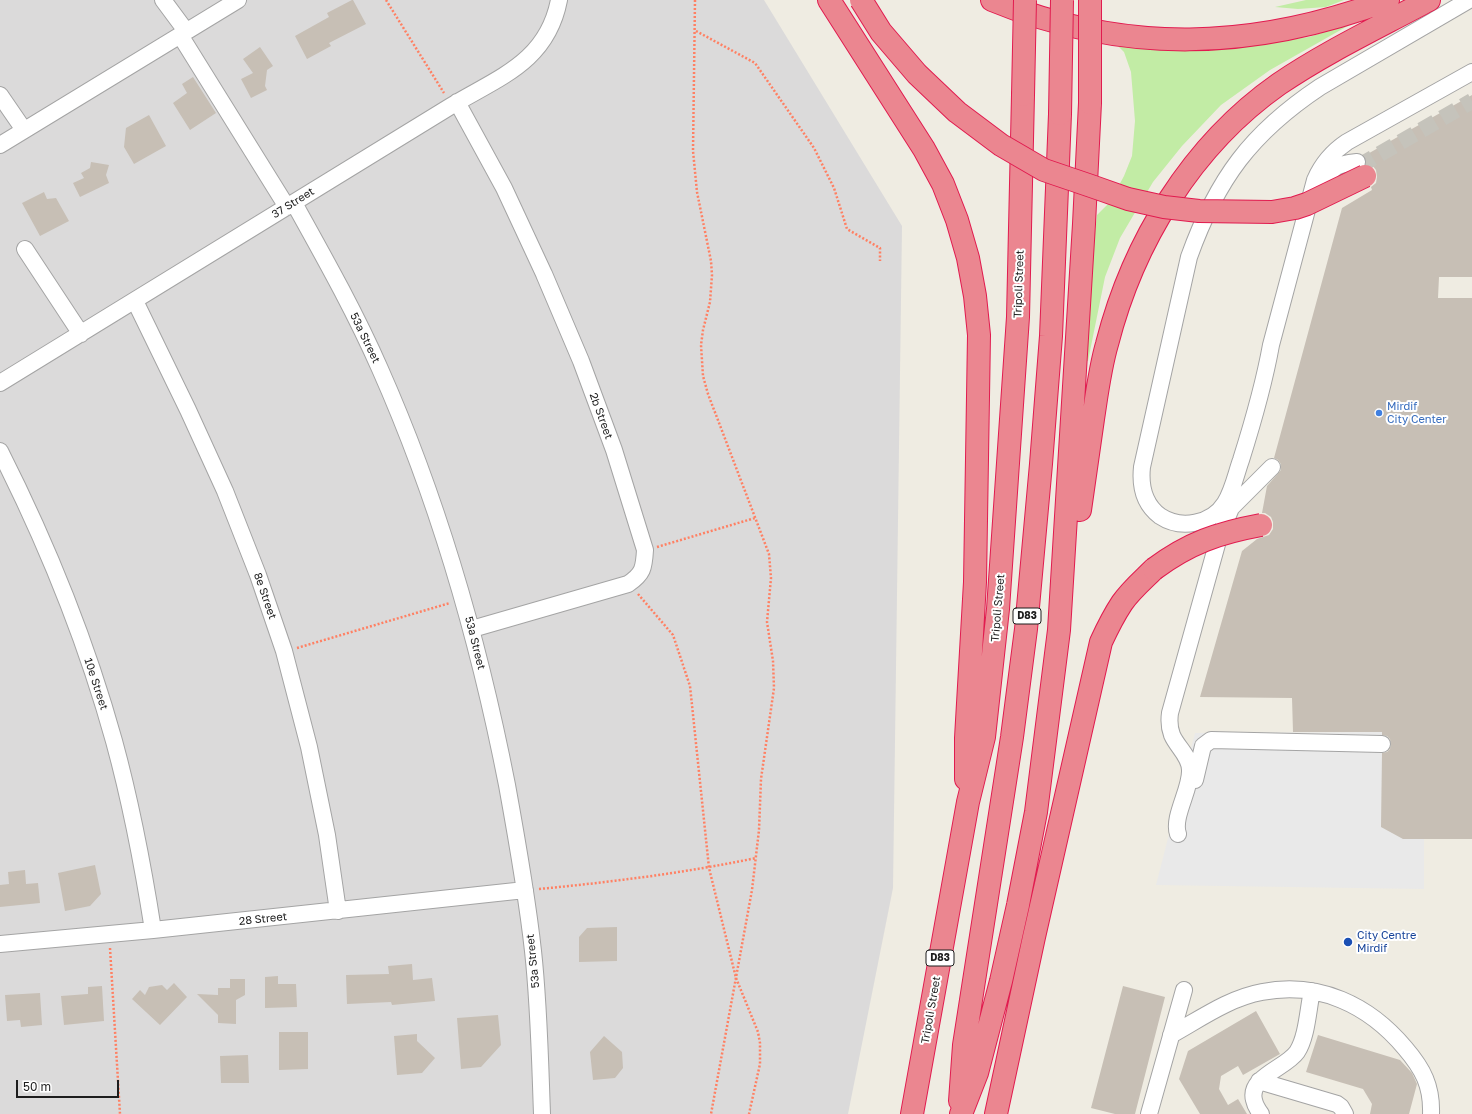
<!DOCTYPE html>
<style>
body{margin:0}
#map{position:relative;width:1472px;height:1114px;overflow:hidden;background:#efece2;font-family:"Golos Text",sans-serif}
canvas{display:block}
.scale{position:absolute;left:16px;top:1080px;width:103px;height:18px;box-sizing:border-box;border:2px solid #1d1d1d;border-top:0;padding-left:5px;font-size:12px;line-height:14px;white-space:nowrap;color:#1d1d1d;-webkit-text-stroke:3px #fff;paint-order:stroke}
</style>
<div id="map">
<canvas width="1472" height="1114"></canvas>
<div class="scale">50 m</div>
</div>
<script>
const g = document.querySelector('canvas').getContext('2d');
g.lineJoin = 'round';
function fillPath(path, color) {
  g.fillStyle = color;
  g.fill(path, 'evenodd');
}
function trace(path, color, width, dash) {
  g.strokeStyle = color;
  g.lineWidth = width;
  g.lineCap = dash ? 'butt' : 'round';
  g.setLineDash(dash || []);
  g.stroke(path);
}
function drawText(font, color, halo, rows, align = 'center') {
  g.font = font + ' "Golos Text",sans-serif';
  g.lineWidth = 4;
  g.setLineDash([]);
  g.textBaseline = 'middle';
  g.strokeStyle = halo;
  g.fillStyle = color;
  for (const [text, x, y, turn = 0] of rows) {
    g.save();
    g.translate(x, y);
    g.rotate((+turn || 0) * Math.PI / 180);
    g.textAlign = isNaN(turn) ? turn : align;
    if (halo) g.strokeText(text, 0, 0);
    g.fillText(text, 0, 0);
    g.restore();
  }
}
fillPath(new Path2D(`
 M 0,0 L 764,0 L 902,226 L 893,888 L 848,1114 L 0,1114 Z`), '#dbdada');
fillPath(new Path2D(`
 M 1306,0 L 1344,0 L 1326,7 L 1298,9 L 1275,7 Z
 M 1353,23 L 1270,70 L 1221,105 L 1182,146 L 1153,182 L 1120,238 L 1105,277 L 1088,361 L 1080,362 L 1097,215 L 1110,202 L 1124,176 L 1132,156 L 1135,121 L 1131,72 L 1124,52 L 1111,39 L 1154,48 L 1205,51 L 1309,37 Z`), '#c2eca5');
fillPath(new Path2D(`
 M 1382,732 L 1382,769 L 1472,771 L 1472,839 L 1424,839 L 1424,889 L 1156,885 L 1195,733 Z`), '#e9e9e9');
fillPath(new Path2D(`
 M 352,0 L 353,0 L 366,24 L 329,43 L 331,46 L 307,59 L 295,36 L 329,17 L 327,13 Z
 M 260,47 L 273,66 L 267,70 L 265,86 L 267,90 L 251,98 L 241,79 L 253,73 L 243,59 Z
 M 193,77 L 216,113 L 190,130 L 173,103 L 187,93 L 182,84 Z
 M 1472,95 L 1472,277 L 1439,277 L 1438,298 L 1472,298 L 1472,839 L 1403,839 L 1381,827 L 1382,753 L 1387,752 L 1390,749 L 1391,744 L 1390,739 L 1387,736 L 1382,735 L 1382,732 L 1293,732 L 1292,698 L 1200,697 L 1242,551 L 1257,539 L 1269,535 L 1273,529 L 1273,522 L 1271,517 L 1265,513 L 1262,513 L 1267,486 L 1281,470 L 1281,464 L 1278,460 L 1274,458 L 1342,208 L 1372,190 L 1371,187 L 1376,183 L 1377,177 L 1376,170 L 1372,165 L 1366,164 L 1364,156 Z
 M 149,115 L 166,146 L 134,164 L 124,147 L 126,128 Z
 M 91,162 L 109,165 L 106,175 L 109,183 L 80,197 L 73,183 L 84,178 L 81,173 L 90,168 Z
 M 44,192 L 47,199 L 56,198 L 69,221 L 40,236 L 22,203 Z
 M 95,865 L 101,894 L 90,906 L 65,911 L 58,873 Z
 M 25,870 L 26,884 L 38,883 L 40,903 L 0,907 L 0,885 L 9,884 L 8,872 Z
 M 617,927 L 617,961 L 579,962 L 579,937 L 587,928 Z
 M 412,964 L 413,980 L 432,978 L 435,1001 L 392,1005 L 391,1002 L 347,1004 L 346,975 L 389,974 L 388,966 Z
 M 278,976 L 278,984 L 296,984 L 297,1007 L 265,1008 L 265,977 Z
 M 230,979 L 245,979 L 245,995 L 236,1000 L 236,1024 L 218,1023 L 218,1015 L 197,994 L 218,995 L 218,988 L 230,988 Z
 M 174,983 L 187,997 L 160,1025 L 132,999 L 140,990 L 145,995 L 149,987 L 162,985 L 167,990 Z
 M 102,986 L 104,1021 L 64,1025 L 61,996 L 88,994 L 88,987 Z
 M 1123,986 L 1165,997 L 1135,1114 L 1115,1114 L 1091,1108 Z
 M 40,993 L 42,1025 L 21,1027 L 20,1020 L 7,1021 L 5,995 Z
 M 1256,1011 L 1280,1054 L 1243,1075 L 1238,1066 L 1221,1076 L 1219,1089 L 1228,1105 L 1238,1099 L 1247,1114 L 1200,1114 L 1179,1079 L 1188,1051 Z
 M 498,1015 L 501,1045 L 481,1067 L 461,1069 L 457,1018 Z
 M 279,1032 L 308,1032 L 308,1069 L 279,1070 Z
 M 417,1034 L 417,1041 L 435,1058 L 422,1073 L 397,1075 L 394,1036 Z
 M 1318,1035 L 1400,1060 L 1412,1073 L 1417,1084 L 1409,1114 L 1370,1114 L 1372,1104 L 1363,1089 L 1306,1072 Z
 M 604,1036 L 622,1052 L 623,1068 L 615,1078 L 593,1080 L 590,1052 Z
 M 248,1055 L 249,1083 L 221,1083 L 220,1056 Z`), '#c7bfb5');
trace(new Path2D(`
 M 1359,166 L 1472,101`), '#c5c3bb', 16, [16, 8]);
const minor = new Path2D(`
 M 163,0 L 186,31
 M 1469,0 L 1320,87 C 1251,133 1217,179 1189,257 L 1142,467 C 1140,486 1144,504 1160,516 C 1181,530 1212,524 1225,503 C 1233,490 1236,474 1241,460 C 1253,422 1264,384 1271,345 L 1315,180 C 1322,164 1332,152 1347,142 L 1472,72
 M 180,35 L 287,207
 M 0,95 L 24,130
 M 457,102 L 504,188 L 544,274 L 581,361 L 614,450 L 645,550 C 644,568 643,574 628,584 L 472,629
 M 0,145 L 238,0
 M 1325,185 C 1331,166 1338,164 1357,162
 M 294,203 C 324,257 355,312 380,369 C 439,502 479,642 507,785 C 517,840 527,896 533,951 C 539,1005 540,1060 542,1114
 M 25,249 L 81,334
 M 135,301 L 188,410 L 225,491 L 258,575 L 284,651 L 309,747 L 327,835 L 338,911
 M 0,383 L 451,106 C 499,77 547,62 559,0
 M 0,451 C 47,544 86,640 114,741 C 131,803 143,866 153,930
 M 1232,507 L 1272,467
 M 1195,780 L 1203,746 L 1211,740 L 1382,744
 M 1178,834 C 1172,817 1191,789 1190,770 C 1190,756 1177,747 1172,735 C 1169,727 1169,720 1170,713 L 1219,537 L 1234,501
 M 0,944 L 153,930 L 525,890
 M 1171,1035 C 1200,1019 1229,998 1262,992 C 1319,981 1369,1005 1405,1048 C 1423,1069 1432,1086 1431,1114
 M 1259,1081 L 1337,1104 L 1341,1107 L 1345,1114
 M 1149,1114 L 1184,990
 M 1261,1114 C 1258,1110 1255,1105 1254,1100 C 1248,1077 1286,1068 1297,1052 C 1307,1037 1308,1009 1312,991`);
const highway = new Path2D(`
 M 829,0 L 924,149 L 943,184 L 957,220 L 968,258 L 975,296 L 979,335 L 976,520 L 975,582 L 966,738 L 966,779
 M 992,0 C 1125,55 1254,50 1388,0
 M 1080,510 C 1084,480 1089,449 1093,419 C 1097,393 1100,368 1107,344 C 1133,242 1192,145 1279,84 C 1326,52 1379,27 1429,0
 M 960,1101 L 964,1045 L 1012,737 L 1026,629 L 1041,464 L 1051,336 L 1060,114
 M 912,1114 L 968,802 L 984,737 L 998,609 L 1018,317 L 1023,95
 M 961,1114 L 977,1073 L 1001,981 L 1018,905 L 1036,812 L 1059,630 L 1084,224 L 1090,103
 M 996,1114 L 1034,937 L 1101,642 C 1107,629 1114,615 1122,603 C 1131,590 1143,580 1154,569`);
trace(minor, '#a4a4a4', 18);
trace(highway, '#e11b4f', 24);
trace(new Path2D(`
 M 386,0 L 444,93
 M 695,0 L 693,151 L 697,192 L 711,261 L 712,275 L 710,302 L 703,330 L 701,345 L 703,376 L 708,394 L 769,554 L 771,578 L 767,622 L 773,661 L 774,688 L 761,779 L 759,830 L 752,890 L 711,1114
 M 696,31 L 755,63 L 814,148 L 834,188 L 847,229 L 880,248 L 880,261
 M 657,547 L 755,518
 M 638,594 L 673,635 L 690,686 L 709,868 L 736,978 L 758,1032 L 760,1043 L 760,1064 L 749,1114
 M 297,648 L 450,603
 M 539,889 C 612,882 684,873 756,858
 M 110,948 L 120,1114`), '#ff8063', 2.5, [2, 2]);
trace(minor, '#fff', 16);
trace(highway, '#eb8690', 22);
const highwayBridge = new Path2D(`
 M 861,0 L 881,32 L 917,74 L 957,112 L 1001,145 L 1044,170 L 1094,187 L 1128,199 L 1164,207 L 1199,211 L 1272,212 L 1295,208 L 1307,204 L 1365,176
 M 1023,95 L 1025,0
 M 1090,103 L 1090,0
 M 1060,114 L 1062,0
 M 1154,569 C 1189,543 1218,533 1261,525`);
trace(highwayBridge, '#e11b4f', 24, []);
trace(highwayBridge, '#eb8690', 22);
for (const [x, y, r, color] of [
 [1379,413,4,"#3f7fe0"],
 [1348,942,5,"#1a4fb4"]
]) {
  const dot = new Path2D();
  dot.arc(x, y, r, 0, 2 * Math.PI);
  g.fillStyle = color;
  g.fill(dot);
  trace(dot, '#fff', 1.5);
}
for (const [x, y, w] of [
 [1027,616,28],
 [940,958,28]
]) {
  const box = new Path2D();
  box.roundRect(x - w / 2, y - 8, w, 16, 3);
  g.fillStyle = '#fff';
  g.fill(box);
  trace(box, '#1d1d1d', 1);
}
drawText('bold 10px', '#1d1d1d', null, [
 ["D83",1027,616],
 ["D83",940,958]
]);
drawText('11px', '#1d1d1d', '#fff', [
 ["37 Street",293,203,-32],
 ["Tripoli Street",1019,284,-88],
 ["53a Street",365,338,64],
 ["2b Street",601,416,70],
 ["8e Street",265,596,71],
 ["Tripoli Street",998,608,-85],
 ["53a Street",475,643,76],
 ["10e Street",96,684,72],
 ["28 Street",263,919,-6],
 ["53a Street",533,961,-96],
 ["Tripoli Street",931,1010,-80]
]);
drawText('11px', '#366cbe', '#fff', [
 ["Mirdif",1387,407],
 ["City Center",1387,420]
], 'left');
drawText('11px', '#164399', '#fff', [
 ["City Centre",1357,936],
 ["Mirdif",1357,949]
], 'left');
</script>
